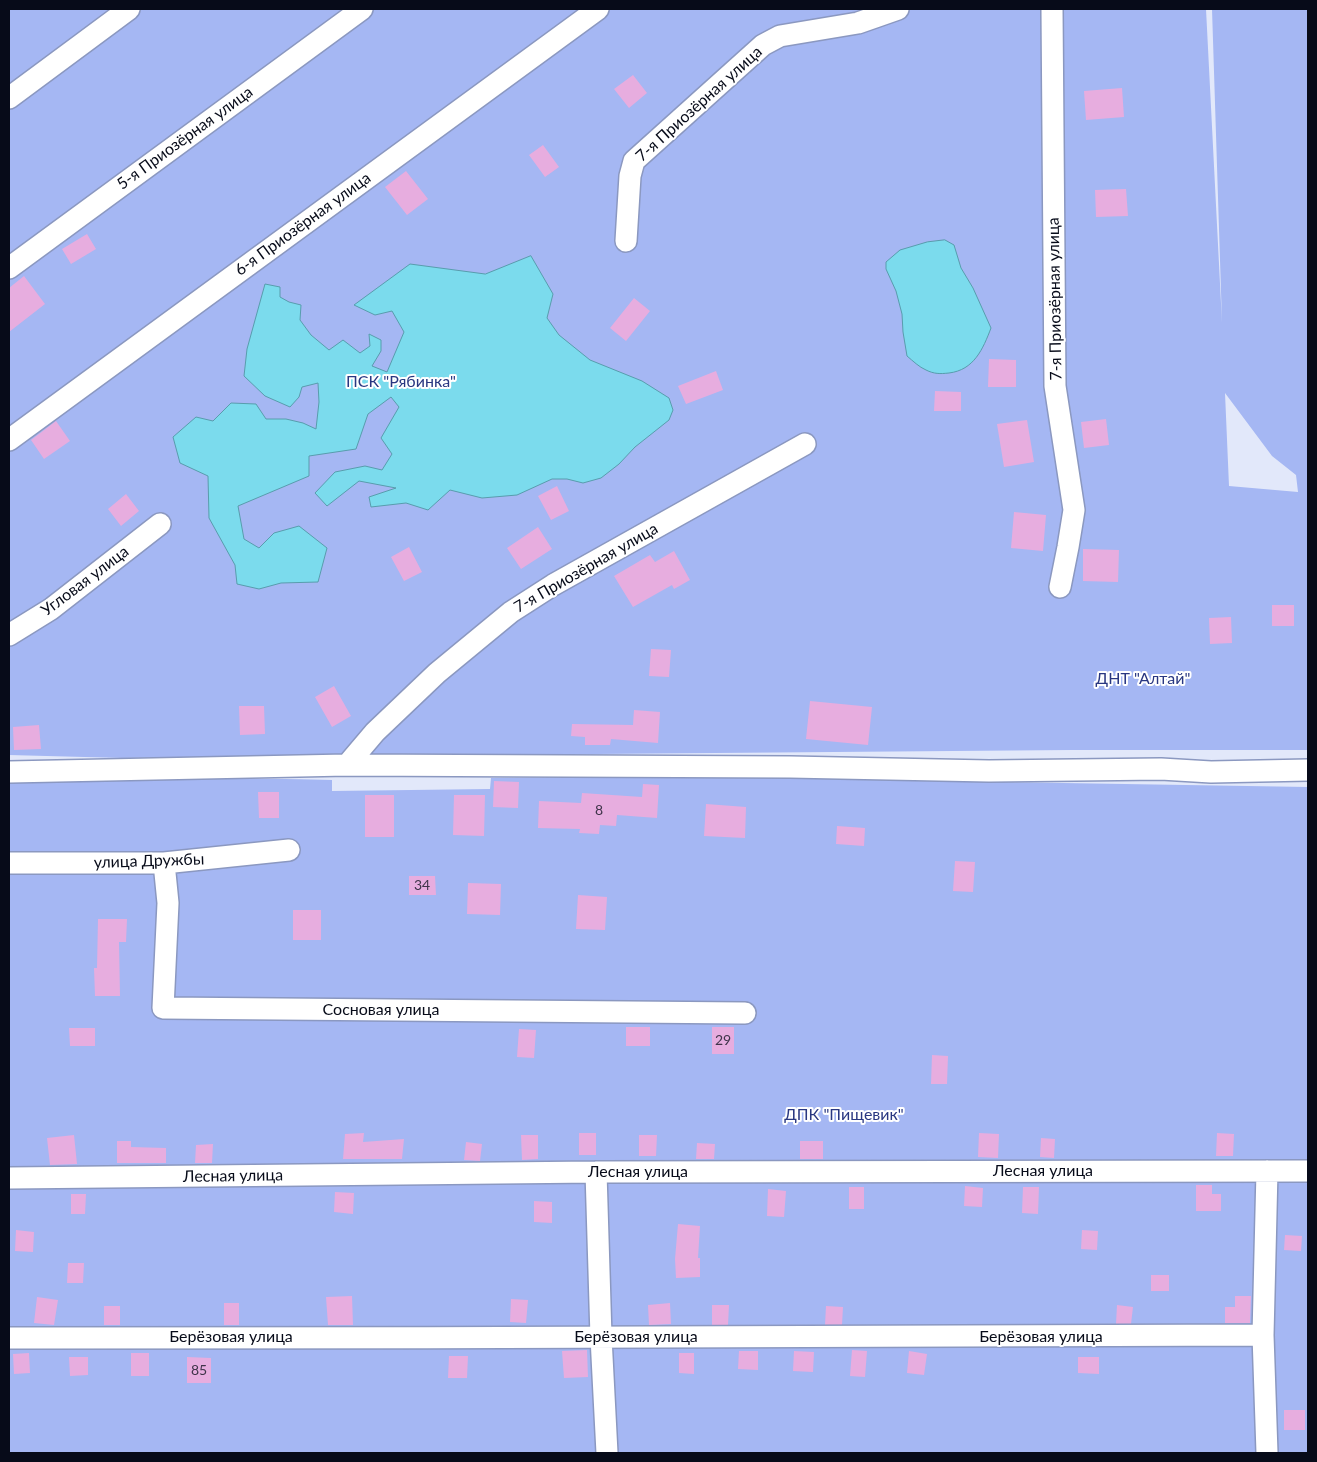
<!DOCTYPE html>
<meta charset="utf-8">
<style>
body{margin:0}
#map{position:relative;width:1317px;height:1462px;overflow:hidden;background:#e2e8fa;font-family:Lato,sans-serif}
canvas{display:block}
.frame{position:absolute;inset:0;border:10px solid #070b19;pointer-events:none}
</style>
<div id="map">
<canvas width="1317" height="1462"></canvas>
<div class="frame"></div>
</div>
<script>
const g = document.querySelector('canvas').getContext('2d');
g.lineJoin = 'round';
function fillPath(path, color) {
  g.fillStyle = color;
  g.fill(path, 'evenodd');
}
function trace(path, color, width, dash) {
  g.strokeStyle = color;
  g.lineWidth = width;
  g.lineCap = dash ? 'butt' : 'round';
  g.setLineDash(dash || []);
  g.stroke(path);
}
function drawText(font, color, halo, rows, align = 'center') {
  g.font = font + ' Lato,sans-serif';
  g.lineWidth = 4;
  g.setLineDash([]);
  g.textBaseline = 'middle';
  g.strokeStyle = halo;
  g.fillStyle = color;
  for (const [text, x, y, turn = 0] of rows) {
    g.save();
    g.translate(x, y);
    g.rotate((+turn || 0) * Math.PI / 180);
    g.textAlign = isNaN(turn) ? turn : align;
    if (halo) g.strokeText(text, 0, 0);
    g.fillText(text, 0, 0);
    g.restore();
  }
}
fillPath(new Path2D(`
 M 9,9 L 1206,9 L 1222,323 L 1212,9 L 1308,9 L 1308,750 L 1071,750 L 122,758 L 9,755 ZM 1225,393 L 1272,456 L 1296,475 L 1298,492 L 1229,486 Z
 M 828,775 L 941,781 L 1308,787 L 1308,1453 L 9,1453 L 9,780 C 117,779 224,777 332,780 L 332,791 L 490,789 L 491,778 Z`), '#a5b7f3');
const water = new Path2D(`
 M 945,240 L 954,245 L 961,268 L 973,288 L 991,328 C 983,349 974,370 949,373 C 940,374 934,374 926,370 C 919,367 913,361 907,356 L 903,332 L 902,314 L 896,291 L 886,269 L 886,262 L 900,250 L 927,242 Z
 M 531,256 L 553,294 L 547,318 L 559,335 L 590,360 L 642,381 L 669,398 L 673,410 L 669,420 L 635,447 L 619,464 L 601,478 L 583,483 L 567,479 L 552,479 L 517,495 L 482,498 L 450,490 L 428,510 L 406,503 L 371,507 L 369,497 L 396,488 L 359,481 L 327,506 L 315,493 L 335,472 L 365,466 L 382,470 L 392,454 L 381,438 L 399,407 L 391,397 L 368,414 L 356,449 L 309,456 L 309,476 L 238,506 L 244,539 L 259,548 L 274,533 L 299,526 L 327,548 L 318,582 L 281,583 L 259,589 L 237,584 L 235,565 L 209,518 L 208,476 L 180,463 L 173,437 L 196,417 L 213,421 L 231,403 L 256,404 L 266,419 L 286,419 L 303,423 L 316,429 L 319,402 L 318,383 L 302,387 L 299,397 L 290,407 L 265,396 L 244,376 L 247,349 L 265,284 L 280,287 L 280,297 L 289,302 L 301,305 L 300,320 L 311,335 L 329,350 L 343,340 L 360,353 L 370,346 L 369,334 L 381,340 L 381,351 L 372,366 L 387,372 L 404,332 L 392,311 L 375,315 L 354,305 L 410,264 L 485,274 Z`);
fillPath(water, '#7bdbed');
trace(water, '#589dad', 1);
fillPath(new Path2D(`
 M 633,75 L 647,93 L 629,108 L 614,89 Z
 M 1122,88 L 1124,117 L 1086,120 L 1084,91 Z
 M 543,145 L 559,167 L 545,177 L 529,155 Z
 M 406,171 L 428,199 L 407,215 L 385,187 Z
 M 1126,189 L 1128,216 L 1096,217 L 1095,190 Z
 M 87,234 L 96,249 L 71,264 L 62,249 Z
 M 24,276 L 45,304 L 9,332 L 9,288 Z
 M 634,298 L 650,311 L 626,341 L 610,328 Z
 M 989,359 L 1016,360 L 1016,387 L 988,387 Z
 M 716,371 L 723,390 L 686,404 L 678,386 Z
 M 935,391 L 961,392 L 961,411 L 934,411 Z
 M 1106,419 L 1109,445 L 1084,448 L 1081,422 Z
 M 1027,420 L 1034,462 L 1004,467 L 997,424 Z
 M 56,421 L 70,441 L 44,459 L 31,440 Z
 M 557,486 L 569,511 L 551,520 L 538,496 Z
 M 126,494 L 139,511 L 121,526 L 108,509 Z
 M 1014,512 L 1046,515 L 1043,551 L 1011,548 Z
 M 538,527 L 552,549 L 521,569 L 507,548 Z
 M 409,547 L 422,572 L 404,581 L 391,557 Z
 M 1083,549 L 1119,550 L 1118,582 L 1083,581 Z
 M 674,551 L 690,580 L 674,589 L 672,585 L 633,607 L 614,576 L 650,555 L 655,562 Z
 M 1272,605 L 1294,605 L 1294,626 L 1272,626 Z
 M 1231,617 L 1232,643 L 1210,644 L 1209,618 Z
 M 651,649 L 671,650 L 669,677 L 649,676 Z
 M 334,686 L 351,716 L 332,727 L 315,697 Z
 M 810,701 L 872,707 L 868,745 L 806,739 Z
 M 239,706 L 264,706 L 265,734 L 240,735 Z
 M 634,710 L 660,712 L 658,743 L 611,739 L 610,745 L 585,745 L 585,737 L 571,736 L 572,724 L 633,725 Z
 M 39,725 L 41,749 L 14,750 L 13,727 Z
 M 494,781 L 519,782 L 518,808 L 493,807 Z
 M 643,784 L 659,785 L 657,818 L 617,815 L 616,826 L 600,825 L 599,834 L 579,833 L 580,829 L 538,828 L 539,801 L 581,803 L 582,793 L 642,797 Z
 M 258,792 L 279,792 L 279,818 L 259,818 Z
 M 365,795 L 394,795 L 394,837 L 365,837 Z
 M 454,795 L 485,795 L 484,836 L 453,835 Z
 M 706,804 L 746,807 L 745,838 L 704,836 Z
 M 837,826 L 865,828 L 864,846 L 836,844 Z
 M 955,861 L 975,862 L 973,892 L 953,891 Z
 M 409,876 L 435,876 L 436,895 L 409,895 Z
 M 468,883 L 501,884 L 500,915 L 467,914 Z
 M 578,895 L 607,897 L 605,930 L 576,929 Z
 M 293,910 L 321,910 L 321,940 L 293,940 Z
 M 98,919 L 127,919 L 126,942 L 119,942 L 120,996 L 95,996 L 94,968 L 97,968 Z
 M 626,1027 L 650,1027 L 650,1046 L 626,1046 Z
 M 712,1027 L 734,1027 L 734,1054 L 712,1054 Z
 M 69,1028 L 95,1028 L 95,1046 L 70,1046 Z
 M 519,1029 L 536,1030 L 534,1058 L 517,1057 Z
 M 932,1055 L 948,1056 L 947,1084 L 931,1084 Z
 M 364,1133 L 363,1142 L 404,1139 L 402,1159 L 343,1159 L 345,1134 Z
 M 579,1133 L 596,1133 L 596,1155 L 579,1155 Z
 M 979,1133 L 999,1134 L 998,1158 L 978,1157 Z
 M 1217,1133 L 1234,1134 L 1233,1156 L 1216,1156 Z
 M 74,1135 L 77,1164 L 50,1165 L 47,1138 Z
 M 521,1135 L 538,1135 L 538,1159 L 522,1160 Z
 M 639,1135 L 657,1135 L 656,1156 L 639,1156 Z
 M 1041,1138 L 1055,1139 L 1054,1158 L 1040,1157 Z
 M 117,1141 L 131,1141 L 131,1147 L 166,1148 L 166,1163 L 117,1163 Z
 M 800,1141 L 823,1141 L 823,1159 L 800,1159 Z
 M 466,1142 L 482,1144 L 480,1161 L 464,1160 Z
 M 697,1143 L 715,1144 L 714,1159 L 696,1159 Z
 M 213,1144 L 212,1163 L 195,1163 L 196,1145 Z
 M 1196,1185 L 1212,1185 L 1212,1194 L 1221,1194 L 1221,1211 L 1196,1211 Z
 M 965,1186 L 983,1188 L 982,1207 L 964,1206 Z
 M 849,1187 L 864,1187 L 864,1209 L 849,1209 Z
 M 1023,1187 L 1039,1187 L 1038,1214 L 1022,1213 Z
 M 768,1189 L 786,1191 L 784,1217 L 767,1216 Z
 M 335,1192 L 354,1193 L 353,1214 L 334,1212 Z
 M 71,1194 L 86,1194 L 85,1214 L 71,1214 Z
 M 534,1201 L 552,1202 L 552,1223 L 534,1222 Z
 M 678,1224 L 700,1226 L 698,1258 L 700,1258 L 700,1277 L 676,1278 L 675,1259 Z
 M 16,1230 L 34,1232 L 33,1252 L 15,1251 Z
 M 1082,1230 L 1098,1231 L 1097,1250 L 1081,1249 Z
 M 1285,1235 L 1302,1236 L 1301,1251 L 1284,1250 Z
 M 68,1263 L 84,1263 L 83,1283 L 67,1283 Z
 M 1151,1275 L 1169,1275 L 1169,1291 L 1151,1291 Z
 M 352,1296 L 353,1325 L 328,1325 L 326,1297 Z
 M 1235,1296 L 1251,1296 L 1250,1323 L 1225,1323 L 1225,1307 L 1235,1307 Z
 M 37,1297 L 58,1300 L 54,1325 L 34,1323 Z
 M 511,1299 L 528,1300 L 526,1323 L 510,1322 Z
 M 224,1303 L 239,1303 L 239,1325 L 224,1325 Z
 M 670,1303 L 671,1324 L 649,1325 L 648,1305 Z
 M 712,1305 L 729,1305 L 728,1325 L 712,1325 Z
 M 1117,1305 L 1133,1307 L 1131,1324 L 1116,1324 Z
 M 104,1306 L 120,1306 L 120,1325 L 104,1325 Z
 M 826,1306 L 843,1307 L 842,1325 L 825,1325 Z
 M 587,1350 L 588,1377 L 564,1378 L 562,1351 Z
 M 852,1350 L 867,1351 L 865,1377 L 850,1376 Z
 M 739,1351 L 758,1351 L 758,1370 L 738,1369 Z
 M 794,1351 L 814,1352 L 813,1372 L 793,1371 Z
 M 909,1351 L 927,1354 L 924,1375 L 907,1373 Z
 M 29,1353 L 30,1373 L 14,1374 L 13,1354 Z
 M 131,1353 L 149,1353 L 149,1376 L 131,1376 Z
 M 679,1353 L 694,1353 L 694,1374 L 679,1373 Z
 M 449,1356 L 468,1356 L 467,1378 L 448,1378 Z
 M 69,1357 L 88,1357 L 88,1375 L 70,1376 Z
 M 187,1357 L 211,1358 L 211,1383 L 187,1383 Z
 M 1078,1357 L 1099,1357 L 1099,1374 L 1078,1373 Z
 M 1284,1410 L 1305,1410 L 1305,1430 L 1284,1430 Z`), '#e7addf');
const street = new Path2D(`
 M 1052,9 L 1055,386 L 1074,510 L 1068,547 L 1060,587
 M 9,98 L 129,9
 M 626,241 L 630,176 L 634,161 L 763,45 L 780,36 L 858,23 L 898,9
 M 9,268 L 362,9
 M 9,440 L 598,9
 M 9,635 L 51,609 L 160,524
 M 347,765 L 375,732 L 437,673 L 511,612 L 553,585 L 805,444
 M 9,772 L 347,765 L 790,767 L 989,771 L 1161,769 L 1211,772 L 1308,770
 M 9,863 L 164,863 L 289,850
 M 164,863 L 168,903 L 163,1008 L 745,1013
 M 596,1172 L 601,1337 L 607,1453
 M 9,1178 L 596,1172 L 1308,1171
 M 9,1338 C 427,1337 845,1339 1263,1335
 M 1267,1453 L 1263,1335 L 1267,1171`);
trace(street, '#8b98c0', 24);
trace(street, '#fff', 21);
drawText('14px', '#3f344a', null, [
 ["8",599,810],
 ["34",422,885],
 ["29",723,1040],
 ["85",199,1370]
]);
drawText('16px', '#070b19', '#fff', [
 ["7-я Приозёрная улица",699,104,-42],
 ["5-я Приозёрная улица",185,138,-36],
 ["6-я Приозёрная улица",303,224,-36],
 ["7-я Приозёрная улица",1055,299,-91],
 ["7-я Приозёрная улица",586,568,-30],
 ["Угловая улица",85,581,-37],
 ["улица Дружбы",149,861,-2],
 ["Сосновая улица",381,1010],
 ["Лесная улица",1043,1171],
 ["Лесная улица",638,1172],
 ["Лесная улица",233,1176,-1],
 ["Берёзовая улица",231,1337],
 ["Берёзовая улица",636,1337],
 ["Берёзовая улица",1041,1337]
]);
drawText('16px', '#293781', '#fff', [
 ["ПСК \"Рябинка\"",401,382],
 ["ДНТ \"Алтай\"",1143,679],
 ["ДПК \"Пищевик\"",844,1115]
]);
</script>
